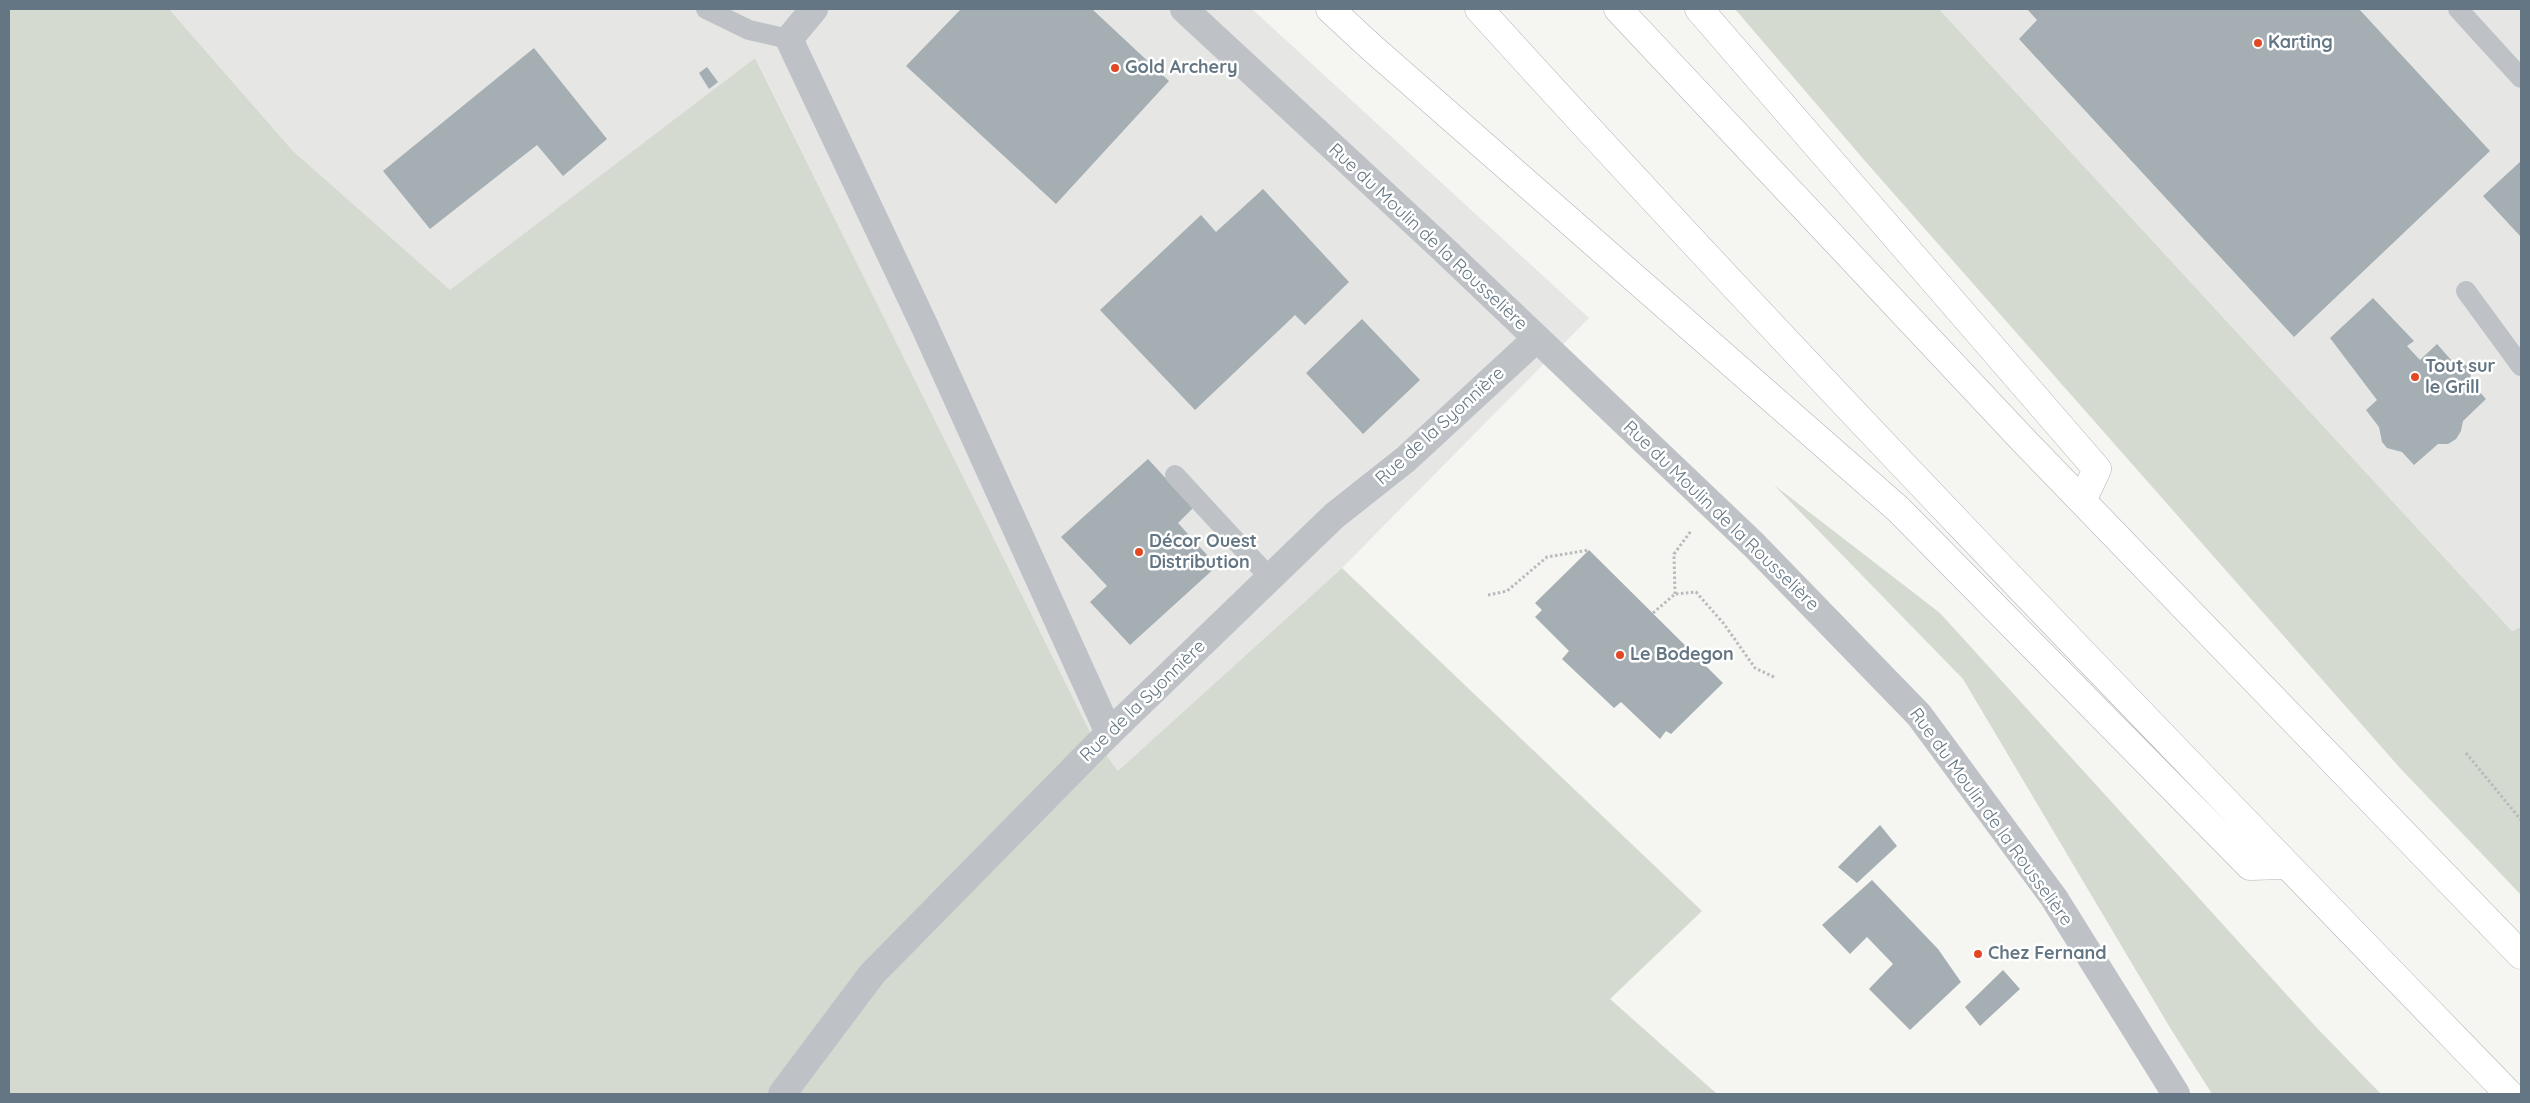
<!DOCTYPE html>
<meta charset="utf-8">
<style>
body{margin:0}
#map{position:relative;width:2530px;height:1103px;overflow:hidden;background:#f5f5f1;font-family:Quicksand,sans-serif}
canvas{display:block}
.frame{position:absolute;inset:0;border:10px solid #647683;pointer-events:none}
</style>
<div id="map">
<canvas width="2530" height="1103"></canvas>
<div class="frame"></div>
</div>
<script>
const g = document.querySelector('canvas').getContext('2d');
g.lineJoin = 'round';
function fillPath(path, color) {
  g.fillStyle = color;
  g.fill(path, 'evenodd');
}
function trace(path, color, width, dash) {
  g.strokeStyle = color;
  g.lineWidth = width;
  g.lineCap = dash ? 'butt' : 'round';
  g.setLineDash(dash || []);
  g.stroke(path);
}
function drawText(font, color, halo, rows, align = 'center') {
  g.font = font + ' Quicksand,sans-serif';
  g.lineWidth = 5;
  g.setLineDash([]);
  g.textBaseline = 'middle';
  g.strokeStyle = halo;
  g.fillStyle = color;
  for (const [text, x, y, turn = 0] of rows) {
    g.save();
    g.translate(x, y);
    g.rotate((+turn || 0) * Math.PI / 180);
    g.textAlign = isNaN(turn) ? turn : align;
    if (halo) g.strokeText(text, 0, 0);
    g.fillText(text, 0, 0);
    g.restore();
  }
}
fillPath(new Path2D(`
 M 169,9 L 1252,9 L 1589,318 L 1342,568 L 1118,772 L 1092,736 L 755,58 L 450,291 L 293,151 Z
 M 1939,9 L 2521,9 L 2521,627 L 2512,631 Z`), '#e6e7e5');
fillPath(new Path2D(`
 M 9,9 L 169,9 L 293,151 L 450,290 L 755,58 L 1092,736 L 1118,771 L 1342,568 L 1702,911 L 1610,999 L 1717,1094 L 9,1094 Z
 M 1735,9 L 1939,9 L 2512,631 L 2521,627 L 2521,895 L 2400,768 L 1865,161 Z
 M 1774,485 L 1940,613 L 2316,1027 L 2381,1094 L 2212,1094 L 2169,1026 L 1963,679 Z`), '#d5dad1');
fillPath(new Path2D(`
 M 961,9 L 1092,9 L 1169,81 L 1056,204 L 906,66 Z
 M 2027,9 L 2359,9 L 2490,151 L 2294,337 L 2019,39 L 2037,20 Z
 M 534,48 L 607,139 L 563,176 L 537,145 L 430,229 L 383,171 Z
 M 707,67 L 718,82 L 709,89 L 699,73 Z
 M 2521,161 L 2521,237 L 2483,196 Z
 M 1263,189 L 1349,282 L 1305,325 L 1295,315 L 1195,410 L 1100,310 L 1201,215 L 1216,232 Z
 M 2373,298 L 2414,341 L 2407,346 L 2420,360 L 2437,344 L 2452,361 L 2460,361 L 2467,366 L 2471,373 L 2470,381 L 2486,399 L 2463,421 L 2461,431 L 2456,439 L 2448,444 L 2438,444 L 2414,465 L 2402,452 L 2387,448 L 2382,442 L 2379,427 L 2366,410 L 2377,400 L 2330,338 Z
 M 1362,319 L 1420,380 L 1363,434 L 1306,373 Z
 M 1148,459 L 1193,508 L 1178,523 L 1217,566 L 1130,645 L 1090,602 L 1107,586 L 1061,537 Z
 M 1589,550 L 1723,683 L 1671,734 L 1666,731 L 1660,739 L 1621,702 L 1614,708 L 1562,659 L 1569,651 L 1535,617 L 1542,610 L 1535,603 Z
 M 1880,825 L 1897,846 L 1857,883 L 1838,867 Z
 M 1872,880 L 1938,949 L 1961,982 L 1910,1030 L 1869,989 L 1893,964 L 1867,937 L 1850,954 L 1822,925 Z
 M 2003,970 L 2020,989 L 1980,1026 L 1965,1007 Z`), '#a5aeb3');
const trunk = new Path2D(`
 M 1330,9 L 1371,47 L 1898,509 L 2250,866 L 2286,865
 M 1479,9 C 1814,378 2162,736 2509,1094
 M 1618,9 L 2024,441 L 2521,955
 M 1699,9 L 2097,469 L 2082,501`);
trace(trunk, '#b1b5b8', 29);
trace(new Path2D(`
 M 1675,594 L 1674,554 L 1691,531
 M 1488,595 L 1507,591 L 1547,557 L 1589,550
 M 1653,613 L 1675,594 L 1696,592 L 1724,624 L 1755,668 L 1776,678
 M 2466,753 L 2521,820`), '#b8bbbd', 3, [2.5, 2.5]);
trace(new Path2D(`
 M 706,9 L 749,30 L 789,39
 M 2458,9 L 2521,78
 M 2466,291 L 2521,366
 M 1175,475 L 1270,578`), '#bec2c6', 20);
trace(new Path2D(`
 M 814,9 L 789,39 L 924,325 L 1109,733`), '#bec2c6', 28);
trace(new Path2D(`
 M 1184,9 L 1441,247 L 1754,545 L 1919,715 L 2054,898 L 2176,1094
 M 782,1094 L 872,974 L 1109,733 L 1334,516 L 1406,459 L 1536,339`), '#bec2c6', 28);
trace(trunk, '#fff', 28);
for (const [x, y, r, color] of [
 [2258,43,5,"#e34824"],
 [1115,68,5,"#e34824"],
 [2415,377,5,"#e34824"],
 [1139,552,5,"#e34824"],
 [1620,655,5,"#e34824"],
 [1978,954,5,"#e34824"]
]) {
  const dot = new Path2D();
  dot.arc(x, y, r, 0, 2 * Math.PI);
  g.fillStyle = color;
  g.fill(dot);
  trace(dot, '#fff', 2);
}
drawText('bold 18px', '#647683', '#fff', [
 ["Karting",2268,43],
 ["Gold Archery",1125,68],
 ["Tout sur",2425,367],
 ["le Grill",2425,388],
 ["Décor Ouest",1149,542],
 ["Distribution",1149,563],
 ["Le Bodegon",1630,655],
 ["Chez Fernand",1988,954]
], 'left');
drawText('18px', '#647683', '#fff', [
 ["Rue du Moulin de la Rousselière",1428,237,43],
 ["Rue de la Syonnière",1440,426,-42],
 ["Rue du Moulin de la Rousselière",1721,516,44],
 ["Rue de la Syonnière",1143,701,-44],
 ["Rue du Moulin de la Rousselière",1991,817,54]
]);
</script>
